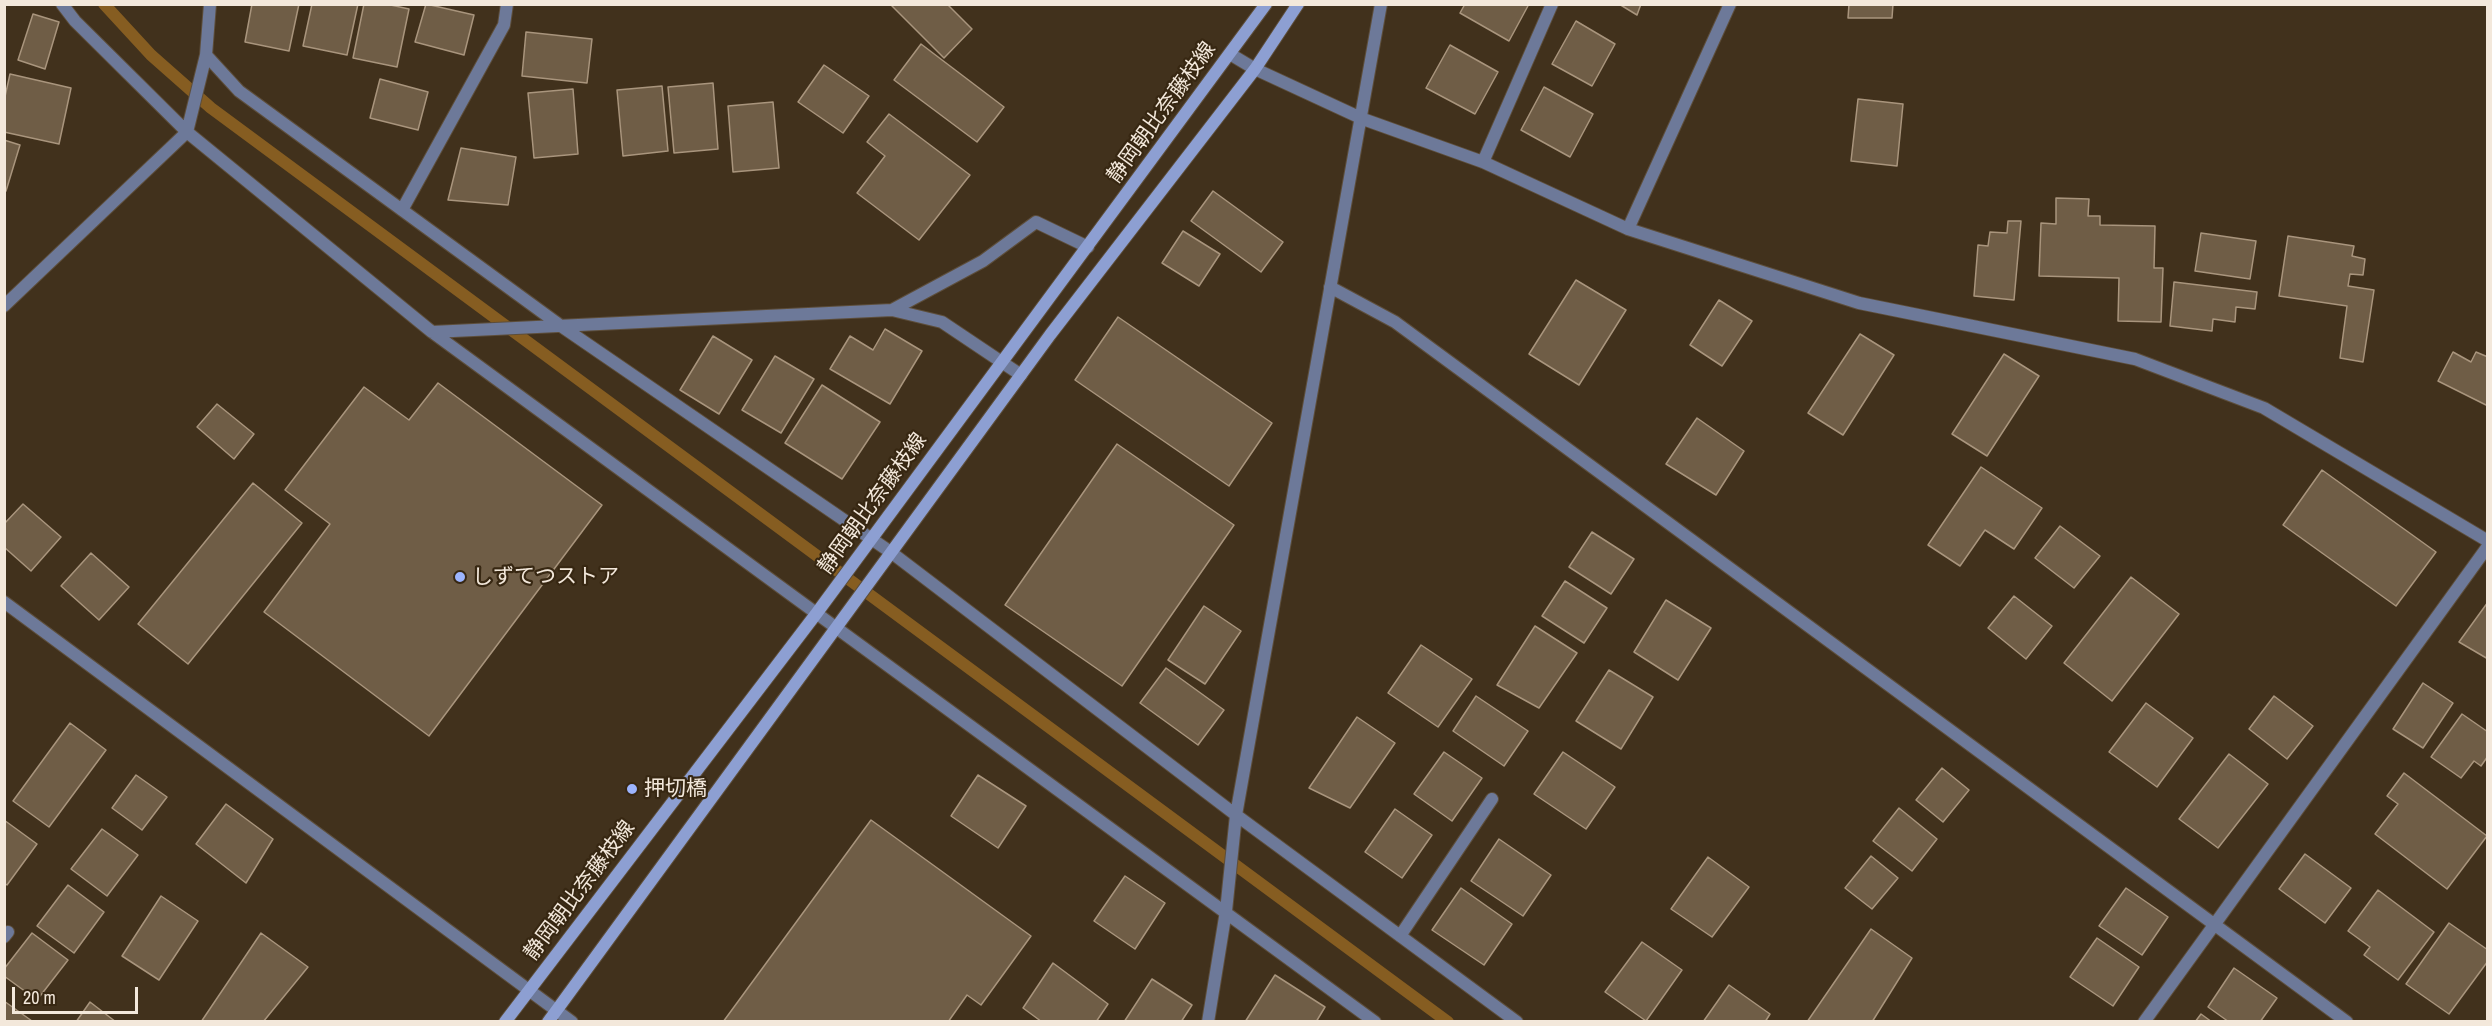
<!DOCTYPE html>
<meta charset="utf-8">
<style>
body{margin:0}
#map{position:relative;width:2492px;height:1026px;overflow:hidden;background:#41311c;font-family:"Archivo Narrow",sans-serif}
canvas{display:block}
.frame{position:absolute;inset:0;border:6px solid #f3e8db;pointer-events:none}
.scale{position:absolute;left:12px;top:987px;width:126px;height:27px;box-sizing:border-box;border:3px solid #f3e8db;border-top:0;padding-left:8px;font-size:18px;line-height:21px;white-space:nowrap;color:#f3e8db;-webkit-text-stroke:4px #372712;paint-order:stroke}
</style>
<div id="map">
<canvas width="2492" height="1026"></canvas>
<div class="frame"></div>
<div class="scale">20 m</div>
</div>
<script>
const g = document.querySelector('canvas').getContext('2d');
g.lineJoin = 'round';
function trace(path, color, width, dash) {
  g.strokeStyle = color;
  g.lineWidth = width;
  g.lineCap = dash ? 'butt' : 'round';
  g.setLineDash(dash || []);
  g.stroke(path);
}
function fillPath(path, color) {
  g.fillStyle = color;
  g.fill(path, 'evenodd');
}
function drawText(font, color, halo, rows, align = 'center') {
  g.font = font + ' "Archivo Narrow","Noto Sans JP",sans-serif';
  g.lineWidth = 4.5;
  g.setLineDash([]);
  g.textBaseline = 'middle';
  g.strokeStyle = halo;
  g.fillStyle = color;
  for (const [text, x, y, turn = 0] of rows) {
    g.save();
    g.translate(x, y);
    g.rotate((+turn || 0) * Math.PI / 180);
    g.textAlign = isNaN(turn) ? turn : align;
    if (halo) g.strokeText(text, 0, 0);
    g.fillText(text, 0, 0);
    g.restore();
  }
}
trace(new Path2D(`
 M 104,4 L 151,55 L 211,108 L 1448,1022`), '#865d21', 12);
const building = new Path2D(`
 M 252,4 L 299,4 L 289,51 L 245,42 Z
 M 312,4 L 358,4 L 347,55 L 303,46 Z
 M 364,4 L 386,4 L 409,9 L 397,67 L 353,58 Z
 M 426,4 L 474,15 L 464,55 L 415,42 Z
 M 947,4 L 972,29 L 944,58 L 891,5 Z
 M 1465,4 L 1529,4 L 1509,41 L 1460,13 Z
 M 1619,4 L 1641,4 L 1637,15 Z
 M 1849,4 L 1893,4 L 1892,18 L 1848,18 Z
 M 33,14 L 59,22 L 45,69 L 18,60 Z
 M 1576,21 L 1615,44 L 1592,86 L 1552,64 Z
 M 526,32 L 592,39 L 587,83 L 522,76 Z
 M 921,44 L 1004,107 L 977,142 L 894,80 Z
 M 1450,45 L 1498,72 L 1475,114 L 1426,88 Z
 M 824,65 L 869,96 L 843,133 L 798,102 Z
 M 10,74 L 71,88 L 59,144 L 4,132 L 4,101 Z
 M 380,79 L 428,92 L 418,130 L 370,118 Z
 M 713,83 L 718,149 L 674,153 L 668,87 Z
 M 662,86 L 668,151 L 623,156 L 617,90 Z
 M 1544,87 L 1593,114 L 1570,157 L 1521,130 Z
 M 573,89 L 578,154 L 534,158 L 528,93 Z
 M 1858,99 L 1903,104 L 1897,166 L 1851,161 Z
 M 773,102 L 779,168 L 733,172 L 728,106 Z
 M 889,114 L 970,175 L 919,240 L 857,193 L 885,156 L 867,142 Z
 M 4,140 L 20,145 L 6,191 L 4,191 Z
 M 461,148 L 516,157 L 508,205 L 448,200 Z
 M 1213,191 L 1283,242 L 1261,272 L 1191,221 Z
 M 2056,198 L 2089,199 L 2088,216 L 2100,216 L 2100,225 L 2155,226 L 2154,268 L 2163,268 L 2161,322 L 2118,321 L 2119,278 L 2039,276 L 2041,223 L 2056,224 Z
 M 2008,221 L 2021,221 L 2014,300 L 1974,296 L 1978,245 L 1988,246 L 1990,232 L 2007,233 Z
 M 1183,231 L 1220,254 L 1199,286 L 1162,263 Z
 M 2201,233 L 2256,241 L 2250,279 L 2195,271 Z
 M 2288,236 L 2354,246 L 2352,256 L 2365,259 L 2363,275 L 2350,274 L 2348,286 L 2374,290 L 2363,362 L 2340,358 L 2347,306 L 2279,296 Z
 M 1576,280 L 1626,310 L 1579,385 L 1529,354 Z
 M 2174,282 L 2257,292 L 2255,309 L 2236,307 L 2235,322 L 2213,319 L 2212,331 L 2170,326 Z
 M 1719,300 L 1752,321 L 1722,366 L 1690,345 Z
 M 1118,317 L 1272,423 L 1229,486 L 1075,380 Z
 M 885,329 L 922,351 L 890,404 L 830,369 L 850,336 L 873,350 Z
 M 1860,334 L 1894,355 L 1843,435 L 1808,413 Z
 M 713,336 L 752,360 L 719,414 L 680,390 Z
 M 2453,352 L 2471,362 L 2476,352 L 2488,357 L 2488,406 L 2438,381 Z
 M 2004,354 L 2039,376 L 1987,456 L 1952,434 Z
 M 775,356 L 814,379 L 781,433 L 742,410 Z
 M 438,383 L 602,505 L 429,736 L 264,612 L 330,524 L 285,490 L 364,387 L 409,420 Z
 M 822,385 L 880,422 L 842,479 L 785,443 Z
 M 217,404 L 254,434 L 234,459 L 197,427 Z
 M 1697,418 L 1744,451 L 1716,495 L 1666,464 Z
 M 1117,444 L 1234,525 L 1122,686 L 1005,605 Z
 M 1981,467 L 2042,508 L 2014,549 L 1985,530 L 1960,566 L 1928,545 Z
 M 2322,470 L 2436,552 L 2396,606 L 2283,525 Z
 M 253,483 L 302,523 L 188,664 L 138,624 Z
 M 23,504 L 61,537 L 31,571 L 4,547 L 4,524 Z
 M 2060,526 L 2100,556 L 2074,588 L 2035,558 Z
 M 1592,532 L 1634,559 L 1611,594 L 1569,567 Z
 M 91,553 L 129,587 L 99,620 L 61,586 Z
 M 2131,577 L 2179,614 L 2112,701 L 2064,663 Z
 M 1565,581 L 1607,608 L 1584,643 L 1542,616 Z
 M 2014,596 L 2052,626 L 2026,659 L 1988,628 Z
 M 1666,600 L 1711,628 L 1678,680 L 1634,652 Z
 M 2488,602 L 2488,659 L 2459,642 Z
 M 1204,606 L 1241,631 L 1205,684 L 1168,660 Z
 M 1535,626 L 1577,653 L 1539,708 L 1497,685 Z
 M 1421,645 L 1472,679 L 1438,727 L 1388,693 Z
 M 1166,668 L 1224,710 L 1198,745 L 1140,703 Z
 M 1609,670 L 1653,697 L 1621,749 L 1576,721 Z
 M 2423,683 L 2453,703 L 2423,748 L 2393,729 Z
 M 1476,696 L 1528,731 L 1504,766 L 1453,731 Z
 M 2274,696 L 2313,726 L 2287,759 L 2249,729 Z
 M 2146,703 L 2193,738 L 2157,787 L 2109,752 Z
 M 2462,714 L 2488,732 L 2488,756 L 2481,766 L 2474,761 L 2461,778 L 2431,757 Z
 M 1357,717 L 1395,743 L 1350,808 L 1309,788 Z
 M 70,723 L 106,750 L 49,827 L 13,801 Z
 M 1444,752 L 1482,778 L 1452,821 L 1414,794 Z
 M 1563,752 L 1615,787 L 1586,829 L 1534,794 Z
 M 2229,754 L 2268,784 L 2218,848 L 2179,819 Z
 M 1942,768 L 1969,790 L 1943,822 L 1916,800 Z
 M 2404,773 L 2487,836 L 2447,889 L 2375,834 L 2398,804 L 2387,796 Z
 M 136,775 L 167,797 L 142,830 L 112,808 Z
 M 978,775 L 1026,806 L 998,848 L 951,816 Z
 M 226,804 L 273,839 L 246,883 L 196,844 Z
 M 1899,808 L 1937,839 L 1912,871 L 1873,841 Z
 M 1395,809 L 1432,835 L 1402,878 L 1365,852 Z
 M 4,820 L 37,844 L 7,885 L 4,883 Z
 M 871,820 L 1031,936 L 981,1005 L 967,995 L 948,1022 L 723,1022 Z
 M 102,829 L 138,855 L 107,896 L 71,869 Z
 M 1499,839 L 1551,875 L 1523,916 L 1471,881 Z
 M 2305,854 L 2351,888 L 2325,923 L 2279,889 Z
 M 1871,856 L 1898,878 L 1872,909 L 1845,888 Z
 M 1708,857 L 1749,887 L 1712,937 L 1671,909 Z
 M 1125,876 L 1165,903 L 1135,949 L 1094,921 Z
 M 68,885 L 104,912 L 74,953 L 37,926 Z
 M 1461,888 L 1512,924 L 1484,965 L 1432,930 Z
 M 2126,888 L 2168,917 L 2142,955 L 2099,926 Z
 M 2378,890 L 2434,932 L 2398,980 L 2364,955 L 2370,947 L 2348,931 Z
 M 161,896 L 198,921 L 159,980 L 122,956 Z
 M 2449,923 L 2488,950 L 2488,961 L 2449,1014 L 2406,984 Z
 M 1871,929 L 1912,958 L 1872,1022 L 1807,1022 Z
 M 32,933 L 68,960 L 37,1000 L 4,976 L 4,969 Z
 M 261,933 L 308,967 L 263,1022 L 201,1022 Z
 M 2097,938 L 2139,967 L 2113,1006 L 2070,977 Z
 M 1642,942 L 1682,970 L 1646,1021 L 1605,992 Z
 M 1053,963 L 1108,1004 L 1096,1022 L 1042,1022 L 1023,1008 Z
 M 2234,968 L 2277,998 L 2260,1022 L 2229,1022 L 2208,1007 Z
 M 1275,975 L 1325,1007 L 1316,1022 L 1245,1022 Z
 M 1152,979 L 1192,1005 L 1181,1022 L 1124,1022 Z
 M 1729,985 L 1770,1014 L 1765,1022 L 1703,1022 Z
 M 4,1001 L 32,1021 L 4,1022 Z
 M 90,1002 L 116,1022 L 76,1022 Z
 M 2201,1014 L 2212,1022 L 2195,1022 Z`);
fillPath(building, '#6f5d46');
trace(building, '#a9957d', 1.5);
const minor = new Path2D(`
 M 62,4 L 75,21 L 187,132 L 432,332 L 1375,1022
 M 1230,54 L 1255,69 L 1363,119 L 1483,162 L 1628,229 L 1859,303 L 2135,359 L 2264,408 L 2488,541
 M 206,55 L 239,91 L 561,326 L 892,553 L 1236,815 L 1517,1022
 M 1483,162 L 1552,4
 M 402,210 L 504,25 L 507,4
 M 1628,229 L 1730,4
 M 1330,287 L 1395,322 L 2347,1022
 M 4,306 L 187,132 L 206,55 L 210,4
 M 892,310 L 942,322 L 1021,375
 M 432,332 L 892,310 L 983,261 L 1036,222 L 1088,247
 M 4,602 L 572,1022
 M 1400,936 L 1492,799
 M 4,937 L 8,932
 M 1208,1022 L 1226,911 L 1236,815 L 1381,4
 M 2144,1022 L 2488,546`);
const secondary = new Path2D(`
 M 505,1022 L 816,614 L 1266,4
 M 548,1022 L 1050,335 L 1255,69 L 1298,4`);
trace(minor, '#5d4e3b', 14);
trace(secondary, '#5d4e3b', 14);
trace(minor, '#6d7999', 12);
trace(secondary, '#8d9fd2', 12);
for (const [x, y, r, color] of [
 [460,577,6,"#9cb4fd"],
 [632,789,6,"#9cb4fd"]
]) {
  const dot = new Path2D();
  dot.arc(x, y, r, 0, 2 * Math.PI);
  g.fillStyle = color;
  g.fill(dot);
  trace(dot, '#372712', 2);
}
drawText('21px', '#f3e8db', '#372712', [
 ["静岡朝比奈藤枝線",1162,113,-54],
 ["静岡朝比奈藤枝線",873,504,-54],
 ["静岡朝比奈藤枝線",580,891,-53]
]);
drawText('21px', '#f3e8db', '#372712', [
 ["しずてつストア",472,577],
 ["押切橋",644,789]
], 'left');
</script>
